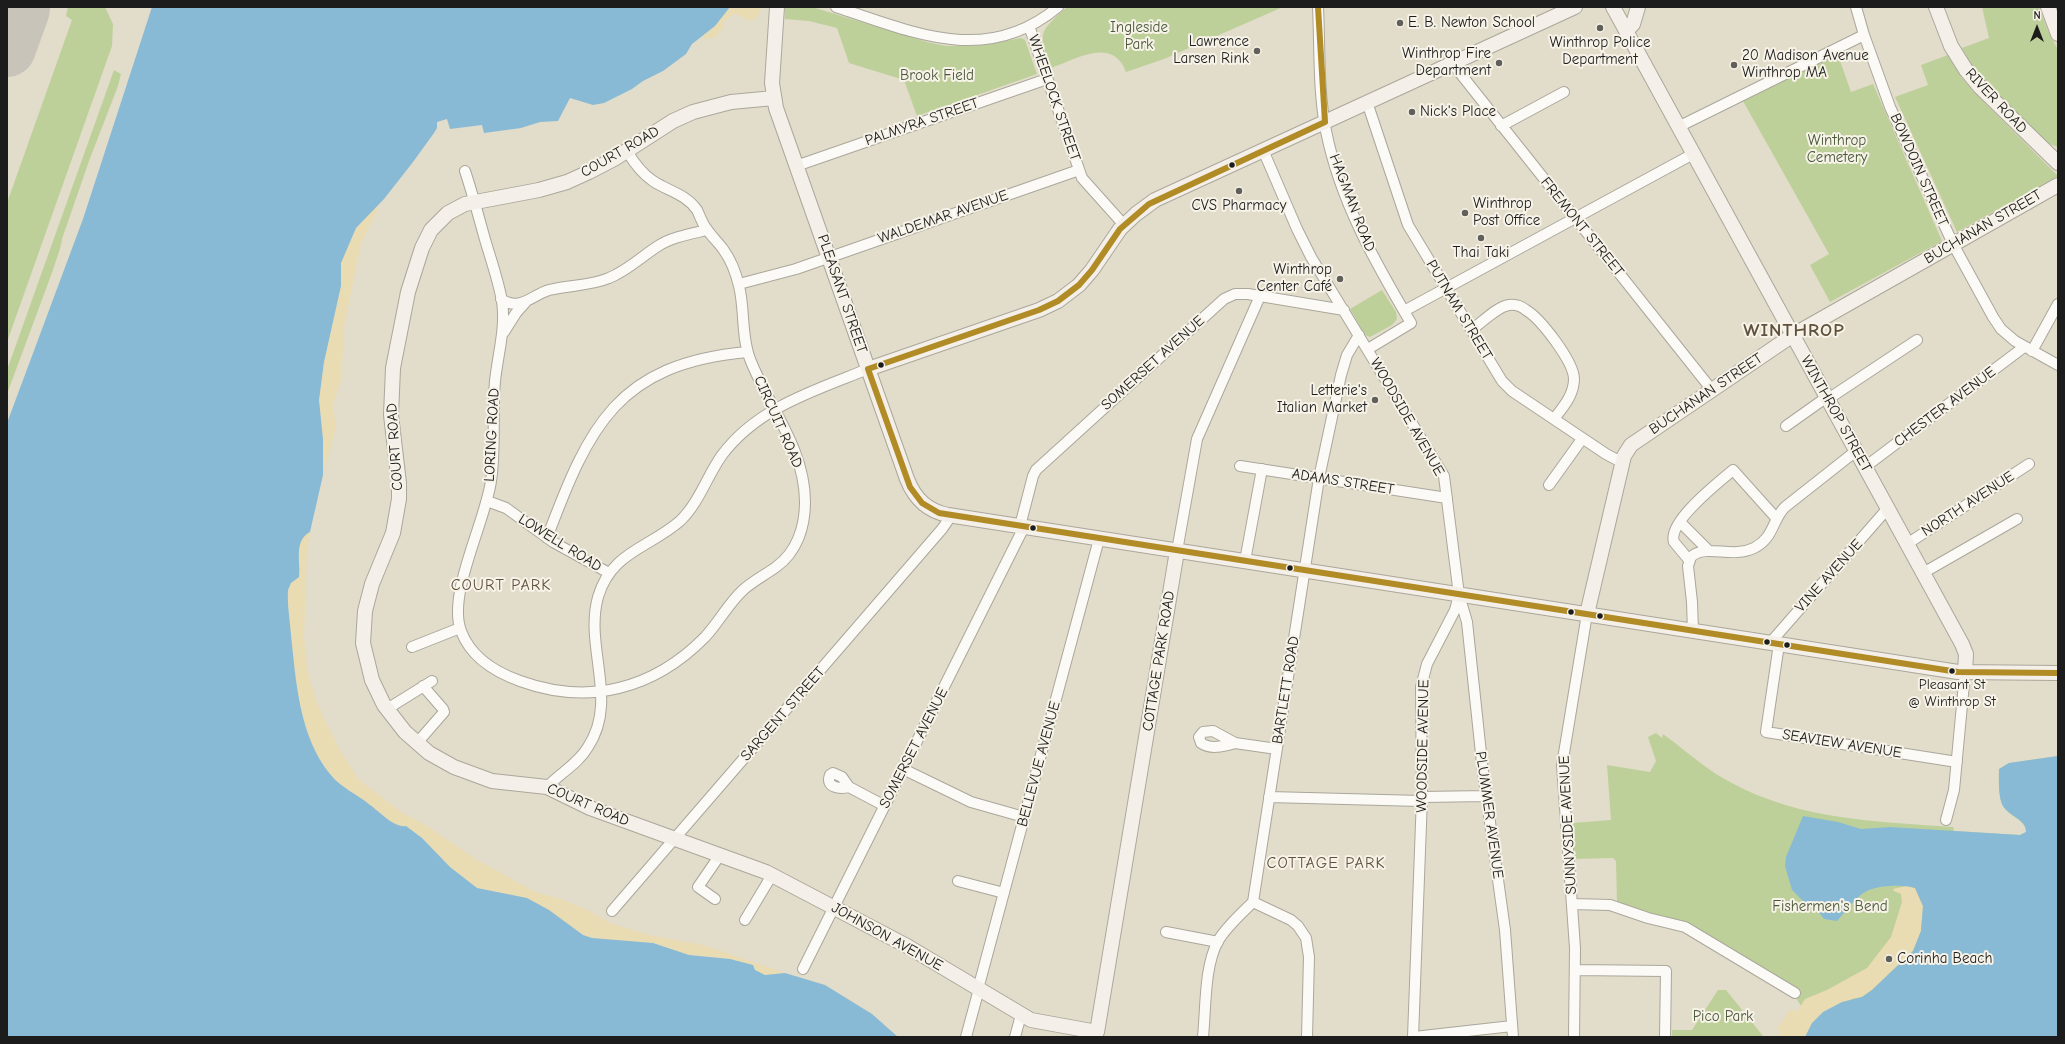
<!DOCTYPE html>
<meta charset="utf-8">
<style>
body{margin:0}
#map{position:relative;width:2065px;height:1044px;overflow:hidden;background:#e2dcca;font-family:"Comic Neue",sans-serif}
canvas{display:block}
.frame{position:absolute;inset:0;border:8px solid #1c1c1c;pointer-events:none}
.north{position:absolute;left:2017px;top:8px;width:40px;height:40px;-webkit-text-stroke:3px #f7f3e8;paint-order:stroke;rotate:0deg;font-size:11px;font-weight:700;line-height:16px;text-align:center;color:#1c1c1c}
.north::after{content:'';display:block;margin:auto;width:14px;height:18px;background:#1c1c1c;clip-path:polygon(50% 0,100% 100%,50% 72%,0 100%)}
</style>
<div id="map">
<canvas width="2065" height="1044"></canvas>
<div class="frame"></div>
<div class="north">N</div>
</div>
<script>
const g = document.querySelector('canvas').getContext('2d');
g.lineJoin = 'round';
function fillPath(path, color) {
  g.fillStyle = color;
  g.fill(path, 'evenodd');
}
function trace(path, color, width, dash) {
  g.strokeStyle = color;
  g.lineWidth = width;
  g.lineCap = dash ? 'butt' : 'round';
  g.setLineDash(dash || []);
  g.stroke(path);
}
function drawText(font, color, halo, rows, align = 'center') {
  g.font = font + ' "Comic Neue",sans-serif';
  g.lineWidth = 4;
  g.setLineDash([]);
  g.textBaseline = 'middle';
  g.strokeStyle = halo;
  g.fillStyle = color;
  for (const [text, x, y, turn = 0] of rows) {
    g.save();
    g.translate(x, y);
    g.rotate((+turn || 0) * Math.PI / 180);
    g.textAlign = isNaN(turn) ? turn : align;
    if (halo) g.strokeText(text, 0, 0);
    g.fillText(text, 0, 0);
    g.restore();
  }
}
fillPath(new Path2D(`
 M 68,7 L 105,7 L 113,24 L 112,46 L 7,342 L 7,203 L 72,20 L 66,16 Z
 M 785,7 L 812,7 L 927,42 L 946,46 L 975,46 L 1021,38 L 1025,40 L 1037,74 L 917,116 L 904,80 L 849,63 L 837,28 L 809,21 L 785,19 Z
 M 1067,7 L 1283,7 L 1164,59 L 1126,72 C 1113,36 1076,59 1051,68 C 1038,32 1038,33 1067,7 Z
 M 1982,7 L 2039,7 L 2048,31 L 2058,50 L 2058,147 L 2047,143 C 2018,114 1980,85 1962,48 L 1989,38 Z
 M 1838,55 L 1851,92 L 1873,84 L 1942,241 L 1830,302 L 1810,265 L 1829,254 L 1743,101 Z
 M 1948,55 L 1962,78 L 1974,92 L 2058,176 L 1957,232 L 1895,97 L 1928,85 L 1921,65 Z
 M 114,70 L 121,74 L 118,86 L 89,161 L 62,239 C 62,244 55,264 53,270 L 7,394 L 7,370 Z
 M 1382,290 L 1396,312 L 1397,319 L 1392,325 L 1370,337 L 1365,335 L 1350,309 Z
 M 1656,733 L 1662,738 L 1663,734 C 1681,747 1698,762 1716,774 C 1790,820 1870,821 1953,827 L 1954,831 L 2020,835 L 2026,832 C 2026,819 2007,816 2002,804 C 1998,794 1999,779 1999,769 L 2009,763 L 2058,756 L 2058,879 L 1805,1037 L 1812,1023 L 1796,998 L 1731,950 L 1617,903 L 1616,861 L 1613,858 L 1575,859 L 1572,823 L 1611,820 L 1607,765 L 1650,772 L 1656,761 L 1648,737 Z
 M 1718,990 L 1726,990 L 1763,1036 L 1672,1037 L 1672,1030 L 1692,1030 Z`), '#bed09a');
fillPath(new Path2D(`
 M 730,7 L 761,7 L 758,15 L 754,20 L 747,20 L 737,14 L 732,15 L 724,21 L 724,28 L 717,34 L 717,37 L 705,39 L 703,36 L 715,26 Z
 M 377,206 L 377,211 L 361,243 L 351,292 L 344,328 L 341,380 L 333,404 L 336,427 L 323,475 L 323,439 L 319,400 L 324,362 L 341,286 L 341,263 L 356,228 Z
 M 310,532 L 307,549 L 304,636 L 307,669 L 315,699 L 336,743 L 358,779 L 401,812 L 427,826 L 477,860 L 535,892 L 561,899 L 589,911 L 612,924 L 653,936 L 703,945 L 785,973 L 765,975 L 755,970 L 753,965 L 730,959 L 689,955 L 653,943 L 615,941 L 586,936 L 527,898 L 477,888 L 450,867 L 422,838 L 406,826 C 394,828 379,812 370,805 C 357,794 341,788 330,774 C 325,767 315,752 312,745 C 298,715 285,619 289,586 C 293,579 299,578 300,567 C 302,553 294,540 310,532 Z
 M 1906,886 L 1915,888 L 1923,906 L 1921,931 L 1913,951 L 1872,990 L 1862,997 L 1852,999 L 1812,1023 L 1805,1037 L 1776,1037 L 1781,1033 L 1777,1029 L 1789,1011 L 1793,1009 L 1797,1012 L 1805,999 L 1827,990 L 1867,968 L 1891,937 L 1902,902 L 1901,894 L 1894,891 L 1893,889 Z`), '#e9dbb2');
fillPath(new Path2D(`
 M 152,7 L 730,7 L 715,26 L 692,44 L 686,54 L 663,71 L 643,81 L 632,89 L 604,103 L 593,105 L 570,98 L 558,121 L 540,122 L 521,128 L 484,133 L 482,125 L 450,129 L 447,119 L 437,122 L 437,128 L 434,133 L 413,162 L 384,199 L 356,228 L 341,263 L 341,286 L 324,362 L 319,400 L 323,439 L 323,475 L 310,532 C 293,541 301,562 299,577 L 291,583 L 288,590 C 287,605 290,620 291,635 C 296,681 299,736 330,774 C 341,788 357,794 370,805 C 380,812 394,828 406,826 L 422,838 L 450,867 L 477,888 L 527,898 L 549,910 L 583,935 L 592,938 L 653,943 L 689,955 L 730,959 L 753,965 L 755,970 L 765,975 L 785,973 L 825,985 L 872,1014 L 898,1037 L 7,1037 L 7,423 L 83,219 Z
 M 2058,756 L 2058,1037 L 1805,1037 L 1812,1023 L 1823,1012 L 1842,1002 L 1862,997 L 1872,990 L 1913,951 L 1921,931 L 1923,906 L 1915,888 C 1903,884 1876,885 1865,892 C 1855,898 1845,912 1837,921 L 1824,919 L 1815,907 L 1804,902 L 1792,890 L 1785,866 L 1786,857 L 1803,816 L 1838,822 L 1861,829 L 1890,827 L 2020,835 L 2026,832 C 2027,819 2007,816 2002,804 C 1998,794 1999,779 1999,769 L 2009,763 Z`), '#88bad5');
trace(new Path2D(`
 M 7,48 L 21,9`), '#c8c4ba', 58);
const street = new Path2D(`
 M 836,7 C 913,32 986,67 1058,7
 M 1318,7 C 1320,48 1318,91 1326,131 C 1340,201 1375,262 1411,323 L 1368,349
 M 1856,7 L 1864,35 L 1890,107 L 1953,244 L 1993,317 L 2001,329 L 2015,341 L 2058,365
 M 1029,26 L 1082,178 L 1124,225
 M 1452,63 L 1712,390
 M 1367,102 L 1408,225 L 1502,381 L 1512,391 L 1606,454 L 1623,463
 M 1501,126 L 1564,92
 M 1678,127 L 1864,35
 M 1263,150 L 1297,229 L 1311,257 L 1444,476 L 1459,595 L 1455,610 L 1427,664 L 1421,687 L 1422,797 L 1413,1037
 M 796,166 L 1047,79
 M 465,171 C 472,192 478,214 484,236 C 490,257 498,279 502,301 C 506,328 498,353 495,381 C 492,414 496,448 491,481 C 485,523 447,594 461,631 C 471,658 495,672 520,681 C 589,706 654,689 705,637 C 719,622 728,604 743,590 C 753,581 765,575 776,567 C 797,552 805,527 805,502 C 805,448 768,406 750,359 C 741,336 745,310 739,286 C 736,273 731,260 723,249 C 718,242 711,236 706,228 C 702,223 700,216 697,210 C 686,194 668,191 653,181 C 641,173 634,163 627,151
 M 739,284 L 796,269 L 1079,170
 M 501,299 C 520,312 532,295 549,290 C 569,285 590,286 609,278 C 627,271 641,257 658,246 C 672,237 690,234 707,230
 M 1404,311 L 1693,154
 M 1471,330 C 1482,323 1496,307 1509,305 C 1515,304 1521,306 1526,310 C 1541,319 1574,362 1574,379 C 1574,395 1563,407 1554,419
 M 504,332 L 516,313 L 525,303
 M 2032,351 L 2058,304
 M 1828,399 L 1917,340
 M 1786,426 L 1827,397
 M 1240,466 L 1447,498
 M 1865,467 L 2024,347
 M 1549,485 L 1582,439
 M 487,501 L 506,508 L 553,542 L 609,573
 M 1680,522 L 1708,550
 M 1020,526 L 1033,476 L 1036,470 L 1224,299 L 1235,294 L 1248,294 L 1344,310
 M 547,538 C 589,426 617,364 747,352
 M 1907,544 L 2029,464
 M 1177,551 L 1197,439 L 1260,296
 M 1689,560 L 1674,542 C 1667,522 1719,482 1733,470 L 1777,519
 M 1245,561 L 1262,469
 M 1923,573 L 2017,519
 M 1459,595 L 1467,622 L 1483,772 L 1505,930 L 1513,1037
 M 1693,631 L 1692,602 L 1688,566 L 1691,557 C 1705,543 1732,559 1754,548 C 1774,538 1772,520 1785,507 L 1856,451
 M 1770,643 L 1888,508
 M 1779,644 L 1766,732 L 1957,762
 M 412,647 L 460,628
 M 387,709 L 432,681
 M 417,743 L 444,712 L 443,709 L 423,686
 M 1235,743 C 1224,746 1211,750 1201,743 L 1199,737 L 1203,732 L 1213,731 L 1235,743 L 1277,749
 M 903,769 L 971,802 L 1024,817
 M 547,787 C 560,773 578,764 588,747 C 619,700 584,647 598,597 C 611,552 649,548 680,521 C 699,503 707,476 722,455 C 758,407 816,390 868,369
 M 849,787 C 840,789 825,788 830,775 L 833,773 L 842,777 L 849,787 L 885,806
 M 1269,797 L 1421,801
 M 1422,797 L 1487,796
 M 1946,820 L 1954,790 L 1965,673
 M 958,881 L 1004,893
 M 715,899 L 698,887 L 720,855
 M 1253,902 L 1291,920 L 1298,926 L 1306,938 L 1309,957 L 1307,1037
 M 1572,904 L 1610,905 L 1648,918 L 1685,927 L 1795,993
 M 612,911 L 942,529 L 951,516
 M 745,920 L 772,875
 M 1166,932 L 1218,942
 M 803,969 L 1024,527
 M 1575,970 L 1666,971 L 1665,1037
 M 978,989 L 1099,539
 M 966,1037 L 979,989
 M 1015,1037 L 1021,1015
 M 1203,1037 C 1206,1008 1204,967 1218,941 C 1227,926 1241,914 1253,902 L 1319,478 L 1341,375 L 1347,355 L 1359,335
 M 1414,1037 L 1512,1026
 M 1574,1037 L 1575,948 L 1562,765 L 1587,614`);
const secondary = new Path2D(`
 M 777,7 L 772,83 L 776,108 L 907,479 C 915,499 927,511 948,515 L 1958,672 L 2058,673
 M 1613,7 L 1962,644 L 1966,654 L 1965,673
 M 1936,7 L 1951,46 L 1966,70 L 1980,87 L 2058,163
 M 2048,7 L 2058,34
 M 1626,31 L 1633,24 L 1638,7
 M 774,98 L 731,102 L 693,112 L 673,121 L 614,159 L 589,172 L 567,182 L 539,190 L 465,204 L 448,213 L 431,230 L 422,248 L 408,292 L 393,368 L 391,415 L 399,483 L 399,499 L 393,533 L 372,584 L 365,611 L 363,643 L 372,680 L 384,705 L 405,732 L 429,753 L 454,767 L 492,781 L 547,787 L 590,808 L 766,872 L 907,946 L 1031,1020 L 1097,1032 L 1177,551
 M 868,369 L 1039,310 L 1058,301 L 1079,285 L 1092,270 L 1120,229 L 1136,214 L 1155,200 L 1575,7
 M 1587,614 L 1624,456 L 1631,445 L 1793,335 L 2058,185`);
trace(street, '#aaa79b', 12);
trace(secondary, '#aaa79b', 16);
trace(street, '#fbfaf7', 10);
trace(secondary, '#f4f0e9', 14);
trace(new Path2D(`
 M 1318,7 L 1325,122
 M 868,369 L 910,487 L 922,503 L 939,513 L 1958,672 L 2058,673
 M 868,369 L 1039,310 L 1058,301 L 1079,285 L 1092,270 L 1120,229 L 1149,204 L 1325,122`), '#b08b26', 6);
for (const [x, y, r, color] of [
 [1400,23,4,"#615f59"],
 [1600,28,4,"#615f59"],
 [1257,51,4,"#615f59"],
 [1499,63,4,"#615f59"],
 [1734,65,4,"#615f59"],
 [1412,112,4,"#615f59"],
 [1232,165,3.5,"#1c1c1c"],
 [1239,191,4,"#615f59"],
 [1465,213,4,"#615f59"],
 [1481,238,4,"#615f59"],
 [1340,279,4,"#615f59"],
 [881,365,3.5,"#1c1c1c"],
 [1375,400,4,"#615f59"],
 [1033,528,3.5,"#1c1c1c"],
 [1290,568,3.5,"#1c1c1c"],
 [1571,612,3.5,"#1c1c1c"],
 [1600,616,3.5,"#1c1c1c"],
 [1767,642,3.5,"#1c1c1c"],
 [1787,645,3.5,"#1c1c1c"],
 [1952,671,3.5,"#1c1c1c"],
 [1889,959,4,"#615f59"]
]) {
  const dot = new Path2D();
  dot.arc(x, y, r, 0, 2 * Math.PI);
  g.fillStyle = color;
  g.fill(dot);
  trace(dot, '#f7f3e8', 1.5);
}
drawText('14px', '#1c1c1c', '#f7f3e8', [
 ["Pleasant St",1952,685],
 ["@ Winthrop St",1952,702]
]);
drawText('15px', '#1c1c1c', '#f7f3e8', [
 ["E. B. Newton School",1408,23],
 ["Lawrence",1249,42,"right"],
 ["Larsen Rink",1249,59,"right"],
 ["Winthrop Police",1600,43,"center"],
 ["Department",1600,60,"center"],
 ["Winthrop Fire",1491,54,"right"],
 ["Department",1491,71,"right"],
 ["20 Madison Avenue",1742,56],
 ["Winthrop MA",1742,73],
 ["Nick's Place",1420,112],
 ["Winthrop",1473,204],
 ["Post Office",1473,221],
 ["CVS Pharmacy",1239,206,"center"],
 ["Thai Taki",1481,253,"center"],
 ["Winthrop",1332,270,"right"],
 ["Center Café",1332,287,"right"],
 ["Letterie's",1367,391,"right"],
 ["Italian Market",1367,408,"right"],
 ["Corinha Beach",1897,959]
], 'left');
drawText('15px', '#4a583a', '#f7f3e8', [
 ["Ingleside",1139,28],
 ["Park",1139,45],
 ["Brook Field",937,76],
 ["Winthrop",1837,141],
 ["Cemetery",1837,158],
 ["Fishermen's Bend",1830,907],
 ["Pico Park",1723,1017]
]);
drawText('15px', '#1c1c1c', '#f7f3e8', [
 ["WHEELOCK STREET",1054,98,71],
 ["RIVER ROAD",1996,101,47],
 ["PALMYRA STREET",922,122,-19],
 ["COURT ROAD",620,152,-30],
 ["BOWDOIN STREET",1919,170,66],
 ["HAGMAN ROAD",1352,203,69],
 ["WALDEMAR AVENUE",943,217,-19],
 ["FREMONT STREET",1582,227,51],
 ["BUCHANAN STREET",1983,227,-30],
 ["PLEASANT STREET",842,294,71],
 ["PUTNAM STREET",1459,310,59],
 ["SOMERSET AVENUE",1153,363,-42],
 ["BUCHANAN STREET",1706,394,-34],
 ["CHESTER AVENUE",1945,407,-37],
 ["WINTHROP STREET",1836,414,61],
 ["WOODSIDE AVENUE",1407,417,60],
 ["CIRCUIT ROAD",778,422,66],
 ["LORING ROAD",492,435,-87],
 ["COURT ROAD",395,447,-94],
 ["ADAMS STREET",1343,482,9],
 ["NORTH AVENUE",1968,504,-33],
 ["LOWELL ROAD",560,543,32],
 ["VINE AVENUE",1829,576,-48],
 ["COTTAGE PARK ROAD",1159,661,-81],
 ["BARTLETT ROAD",1286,690,-81],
 ["SARGENT STREET",783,714,-49],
 ["SEAVIEW AVENUE",1842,744,9],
 ["WOODSIDE AVENUE",1423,746,-89],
 ["SOMERSET AVENUE",914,748,-63],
 ["BELLEVUE AVENUE",1039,764,-75],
 ["COURT ROAD",588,805,23],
 ["PLUMMER AVENUE",1489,815,82],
 ["SUNNYSIDE AVENUE",1568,825,-93],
 ["JOHNSON AVENUE",887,937,29]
]);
g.letterSpacing = '1px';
drawText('16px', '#60513d', '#f7f3e8', [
 ["COURT PARK",501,585],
 ["COTTAGE PARK",1326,863]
]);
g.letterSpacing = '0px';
g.letterSpacing = '1px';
drawText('bold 19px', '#60513d', '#f7f3e8', [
 ["WINTHROP",1794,331]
]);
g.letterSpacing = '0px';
</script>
